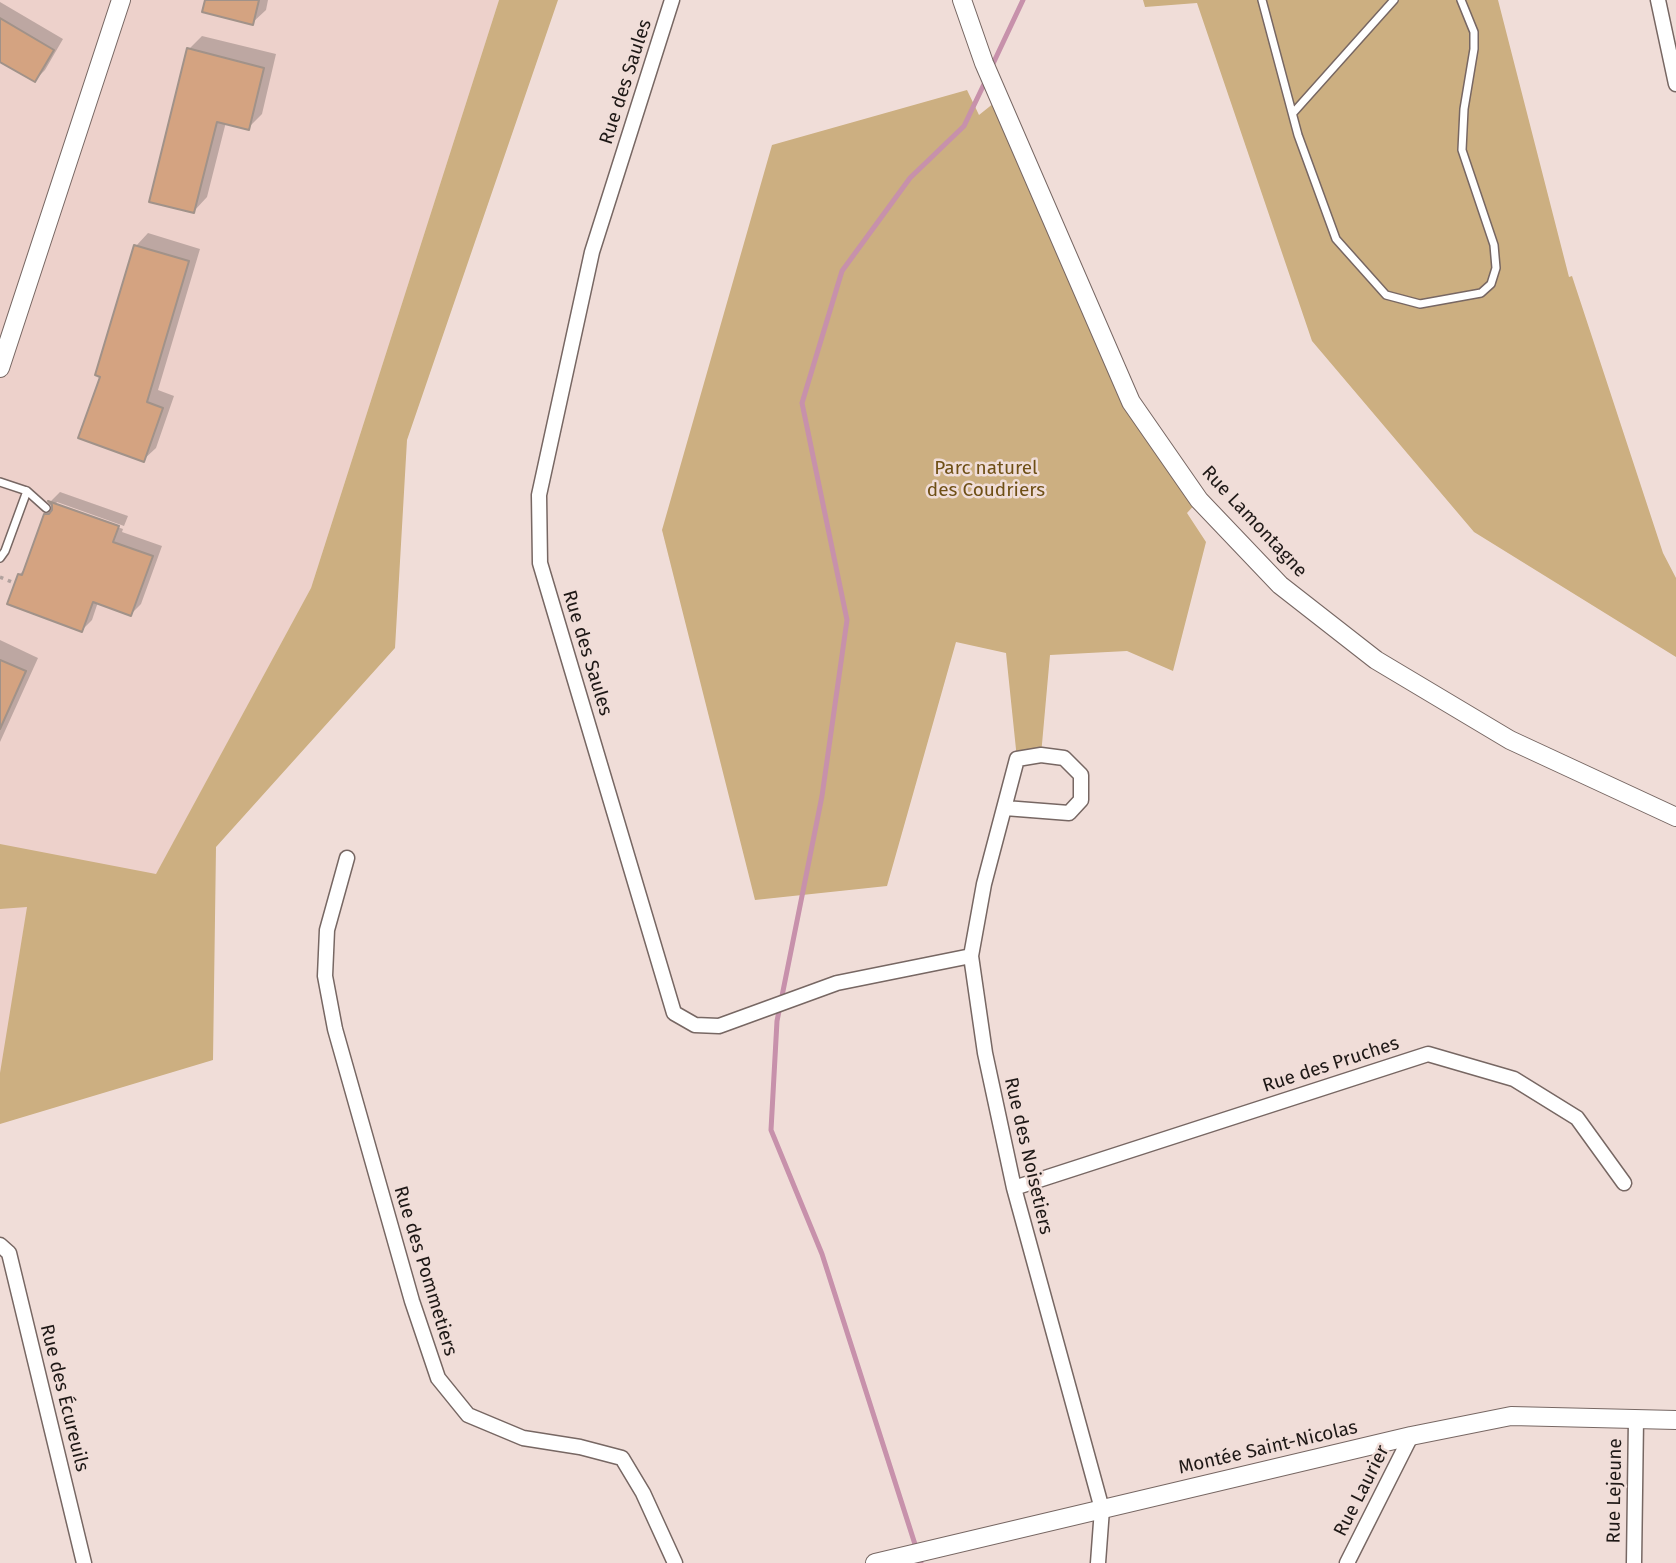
<!DOCTYPE html>
<meta charset="utf-8">
<style>
body{margin:0}
canvas{display:block;background:#f0ddd8}
</style>
<canvas width="1676" height="1563"></canvas>
<script>
const g = document.querySelector('canvas').getContext('2d');
g.lineJoin = 'round';
function fillPath(path, color) {
  g.fillStyle = color;
  g.fill(path, 'evenodd');
}
function trace(path, color, width, dash) {
  g.strokeStyle = color;
  g.lineWidth = width;
  g.lineCap = dash ? 'butt' : 'round';
  g.setLineDash(dash || []);
  g.stroke(path);
}
function drawText(font, color, halo, rows, align = 'center') {
  g.font = font + ' "Fira Sans",sans-serif';
  g.lineWidth = 5;
  g.setLineDash([]);
  g.textBaseline = 'middle';
  g.strokeStyle = halo;
  g.fillStyle = color;
  for (const [text, x, y, turn = 0] of rows) {
    g.save();
    g.translate(x, y);
    g.rotate((+turn || 0) * Math.PI / 180);
    g.textAlign = isNaN(turn) ? turn : align;
    if (halo) g.strokeText(text, 0, 0);
    g.fillText(text, 0, 0);
    g.restore();
  }
}
fillPath(new Path2D(`
 M 0,0 L 499,0 L 311,588 L 156,875 L 0,1084 Z`), '#edd1cb');
fillPath(new Path2D(`
 M 499,0 L 558,0 L 407,440 L 395,648 L 216,847 L 213,1060 L 0,1124 L 0,1073 L 27,907 L 0,909 L 0,844 L 156,874 L 311,588 Z
 M 1143,0 L 1498,0 L 1569,277 L 1572,276 L 1663,553 L 1676,578 L 1676,657 L 1474,532 L 1312,341 L 1197,3 L 1145,7 Z
 M 967,90 L 979,115 L 999,99 L 1131,402 L 1199,500 L 1187,513 L 1206,542 L 1173,671 L 1127,651 L 1050,655 L 1041,755 L 1017,759 L 1006,653 L 956,642 L 887,886 L 755,900 L 662,530 L 772,145 Z`), '#ccaf81');
fillPath(new Path2D(`
 M 207,0 L 268,0 L 266,10 L 252,23 Z
 M 0,2 L 63,39 L 45,70 L 35,80 L 0,60 Z
 M 202,36 L 276,54 L 262,114 L 248,128 L 226,122 L 207,197 L 194,211 L 189,49 Z
 M 148,233 L 200,249 L 158,390 L 174,396 L 156,448 L 143,460 L 102,375 L 136,246 Z
 M 60,492 L 128,516 L 124,526 L 57,502 L 55,505 L 123,529 L 122,532 L 162,546 L 141,604 L 131,614 L 98,602 L 92,620 L 82,630 L 19,575 L 26,568 L 45,515 L 53,506 L 51,501 Z
 M 0,640 L 38,658 L 0,742 Z`), '#0003');
trace(new Path2D(`
 M 991,68 L 1023,0
 M 921,1563 L 822,1254 L 771,1130 L 777,1021 L 822,796 L 847,620 L 802,403 L 842,271 L 910,178 L 964,126 L 986,80`), '#c791ab', 5);
const building = new Path2D(`
 M 205,0 L 259,0 L 253,25 L 202,12 Z
 M 0,18 L 54,50 L 35,82 L 0,62 Z
 M 187,48 L 264,68 L 249,130 L 217,122 L 194,213 L 149,202 Z
 M 134,245 L 189,261 L 147,402 L 163,408 L 144,462 L 78,438 L 100,377 L 95,375 Z
 M 48,501 L 119,526 L 113,542 L 153,556 L 131,616 L 93,602 L 82,632 L 7,604 L 18,574 L 22,575 L 44,514 L 49,514 L 52,510 L 52,505 Z
 M 0,660 L 26,671 L 0,729 Z`);
fillPath(building, '#d4a381');
trace(building, '#a19289', 2);
const service = new Path2D(`
 M 1262,0 L 1298,135 L 1336,239 L 1386,295 L 1420,304 L 1481,293 L 1491,284 L 1496,268 L 1494,245 L 1462,150 L 1464,109 L 1474,49 L 1474,32 L 1461,0
 M 1293,113 L 1394,0
 M 0,482 L 27,491 L 5,551 L 0,558
 M 27,491 L 46,508`);
const minor = new Path2D(`
 M 672,0 L 592,252 L 539,495 L 540,563 L 674,1013 L 695,1025 L 719,1026 L 837,983 L 971,956
 M 1658,0 L 1676,84
 M 1005,808 L 1069,813 L 1081,800 L 1081,775 L 1064,758 L 1041,755 L 1017,759 L 984,884 L 971,956 L 985,1053 L 1014,1188 L 1102,1509 L 1098,1563
 M 347,858 L 327,930 L 325,976 L 335,1029 L 412,1301 L 438,1378 L 468,1415 L 523,1438 L 580,1447 L 622,1458 L 643,1493 L 675,1563
 M 1014,1188 L 1428,1054 L 1514,1079 L 1577,1118 L 1624,1183
 M 0,1245 L 9,1253 L 84,1563
 M 1347,1563 L 1411,1436
 M 1634,1563 L 1636,1419`);
const tertiary = new Path2D(`
 M 962,0 L 984,63 L 1131,402 L 1199,500 L 1280,585 L 1376,660 L 1510,740 L 1676,817
 M 0,368 L 121,0
 M 875,1563 L 1411,1436 L 1511,1416 L 1676,1420`);
trace(service, '#776763', 10);
trace(minor, '#776763', 17);
trace(tertiary, '#776763', 20);
trace(new Path2D(`
 M 0,577 L 14,583`), '#b1a29e', 3.5, [3.5, 5]);
trace(service, '#fff', 7);
trace(minor, '#fff', 14);
trace(tertiary, '#fff', 18);
drawText('19px', '#1e1816', '#f0ddd8', [
 ["Rue des Saules",626,82,-72],
 ["Rue Lamontagne",1254,522,47],
 ["Rue des Saules",587,653,73],
 ["Rue des Pruches",1331,1065,-18],
 ["Rue des Noisetiers",1028,1156,77],
 ["Rue des Pommetiers",425,1271,73],
 ["Rue des Écureuils",64,1398,76],
 ["Montée Saint-Nicolas",1268,1448,-13],
 ["Rue Laurier",1362,1491,-63],
 ["Rue Lejeune",1615,1491,-89]
]);
drawText('19px', '#6e4f15', '#f0ddd8', [
 ["Parc naturel",986,469],
 ["des Coudriers",986,491]
]);
</script>
